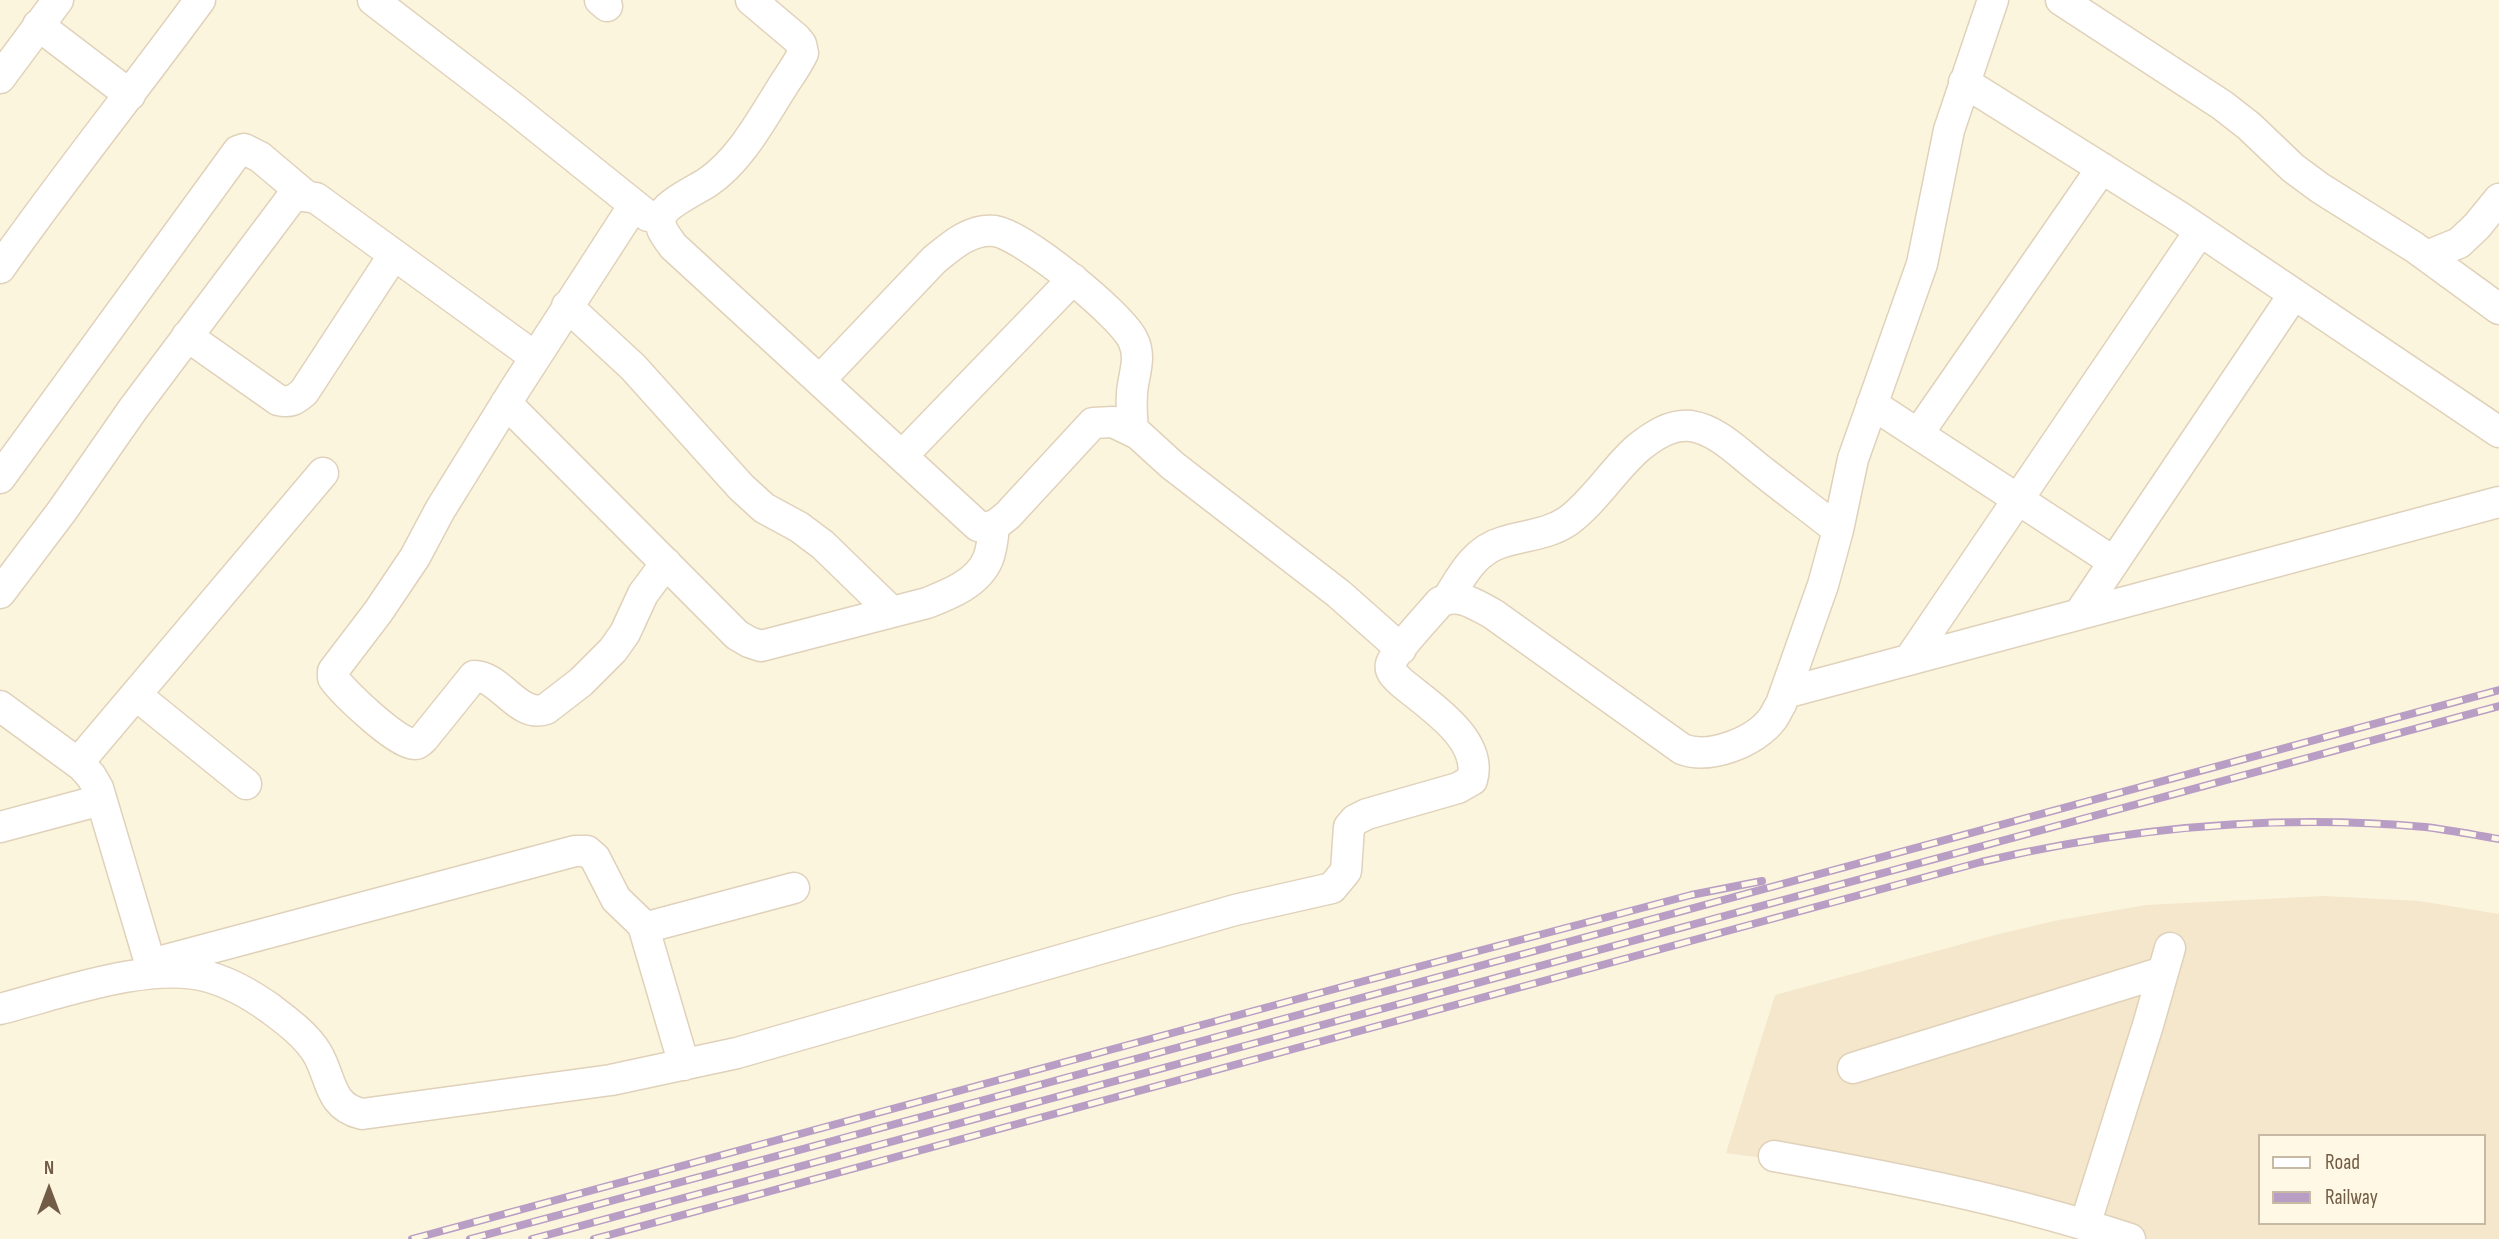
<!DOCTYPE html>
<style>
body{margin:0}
#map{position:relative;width:2499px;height:1239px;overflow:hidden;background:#fcf5de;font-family:"Sofia Sans Condensed",sans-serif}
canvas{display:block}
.legend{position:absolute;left:2258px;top:1134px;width:228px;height:91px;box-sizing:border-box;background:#fff8e4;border:2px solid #c7baa5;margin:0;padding:9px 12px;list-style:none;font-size:21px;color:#725c46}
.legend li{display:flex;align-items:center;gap:14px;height:35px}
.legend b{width:35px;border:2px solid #c7baa5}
.north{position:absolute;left:14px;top:1155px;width:70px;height:70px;-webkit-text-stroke:5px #fff8e4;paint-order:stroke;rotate:0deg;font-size:19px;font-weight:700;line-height:28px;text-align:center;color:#725c46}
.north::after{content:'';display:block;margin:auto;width:24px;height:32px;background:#725c46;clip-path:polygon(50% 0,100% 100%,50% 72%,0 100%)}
</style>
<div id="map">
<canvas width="2499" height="1239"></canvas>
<ul class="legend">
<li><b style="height:9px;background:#fff"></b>Road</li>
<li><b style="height:9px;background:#b89ec4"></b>Railway</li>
</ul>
<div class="north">N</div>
</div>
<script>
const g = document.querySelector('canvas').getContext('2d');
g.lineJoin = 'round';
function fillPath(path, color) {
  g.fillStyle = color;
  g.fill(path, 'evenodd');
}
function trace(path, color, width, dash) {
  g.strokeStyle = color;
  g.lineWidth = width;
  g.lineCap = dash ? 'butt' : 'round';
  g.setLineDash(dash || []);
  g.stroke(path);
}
fillPath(new Path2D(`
 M 2324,896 L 2419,901 L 2499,914 L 2499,1239 L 2089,1239 L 1851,1170 L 1726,1153 L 1775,995 L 1999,934 L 2054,921 L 2146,905 ZM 2259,1136 L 2483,1136 L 2483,1223 L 2259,1223 Z`), '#f4e7cc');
const minor = new Path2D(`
 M 373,0 L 511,106 L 648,216
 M 600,0 L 607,6
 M 751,0 L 796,38 L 801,44 L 803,53 C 797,66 788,77 781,89 C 760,122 740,160 708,182 C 696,190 665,204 661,217 C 658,228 667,237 673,246 L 978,526 C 992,530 998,523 1008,515 L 1093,423 L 1113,422 L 1138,434 L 1172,465 L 1339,594 L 1401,649
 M 2061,0 L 2222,105 L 2249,126 L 2293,168 L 2320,188 L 2414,247 L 2499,309
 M 38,25 L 130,95
 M 0,78 L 58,0
 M 1964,82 L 2178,216 L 2499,432
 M 634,205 L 515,389 L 440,510 L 415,557 L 378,612 L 333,671 L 333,678 C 343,692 399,746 415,744 C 418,744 421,741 424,738 L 474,676 C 501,676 518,719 546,709 L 581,682 L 613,650 L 625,633 L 643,594 L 666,563
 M 2427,256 L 2459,243 L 2477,226 L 2499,199
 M 0,268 C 64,177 134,90 200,0
 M 567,306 L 633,367 L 741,487 L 764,508 L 799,527 L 823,545 L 892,612
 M 187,336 L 278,400 C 290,403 295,400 304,392 L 393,256
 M 820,380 L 934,260 C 951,246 971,228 995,231 C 1024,236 1121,314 1133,340 C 1142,358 1133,376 1132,393 C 1131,406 1132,419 1133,431
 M 506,403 L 737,635 L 749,642 L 761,646 L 927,603 C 950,594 978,583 988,559 C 992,549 993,537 994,526
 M 1872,404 L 2114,562
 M 1918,434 L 2102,168
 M 902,456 L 1073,279
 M 0,478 L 238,151 L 244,149 L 260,157 L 305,195
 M 0,593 L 62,511 L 133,409 L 290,200 L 297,195 L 316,198 L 535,357
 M 1448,598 C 1462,575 1475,550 1503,542 C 1525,535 1547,535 1568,521 C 1595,501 1613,470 1638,448 C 1653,436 1670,424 1691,426 C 1718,430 1741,455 1762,471 C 1787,491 1813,510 1838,530
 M 2079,614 L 2294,294
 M 1909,660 L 2200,231
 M 1785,693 L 2499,502
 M 136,695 L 246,784
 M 0,706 L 82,766 L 91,776 L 98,788 L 153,973
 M 78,763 L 323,473
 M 0,827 L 101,800
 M 644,928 L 794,888
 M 151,964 L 575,851 L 587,851 L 595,858 L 616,899 L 643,925 L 684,1065
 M 0,1009 C 59,994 151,960 209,977 C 230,983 253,996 271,1009 C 287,1021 306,1035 317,1053 C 332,1078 328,1106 362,1114 L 611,1080 L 737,1053 L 1235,910 L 1332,888 L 1346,871 L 1349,827 L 1355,820 L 1367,814 L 1458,788 L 1472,780 C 1484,739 1428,705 1401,682 C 1396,677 1389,672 1391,664 C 1393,653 1431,613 1440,602 C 1459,592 1476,605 1493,614 L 1682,749 C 1709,760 1756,742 1773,718 C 1776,714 1778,708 1781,704 L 1823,585 L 1838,530 L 1853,459 L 1922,264 L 1949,130 L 1993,0
 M 1853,1068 L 2163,972
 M 1774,1156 C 1896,1178 2012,1200 2130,1239
 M 2085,1225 L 2148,1025 L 2170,948`);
trace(minor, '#e0d1ba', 33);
trace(minor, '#fff', 30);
const rail = new Path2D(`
 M 412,1239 L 1353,984 L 1691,895 L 1762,881
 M 470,1239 L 2499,690
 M 532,1239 L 2499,706
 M 594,1239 L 1981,862 C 2126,828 2277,814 2425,827 C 2450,830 2475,835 2499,839`);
trace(rail, '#b89ec4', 8);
trace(rail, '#fff8e4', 5, [16]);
</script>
